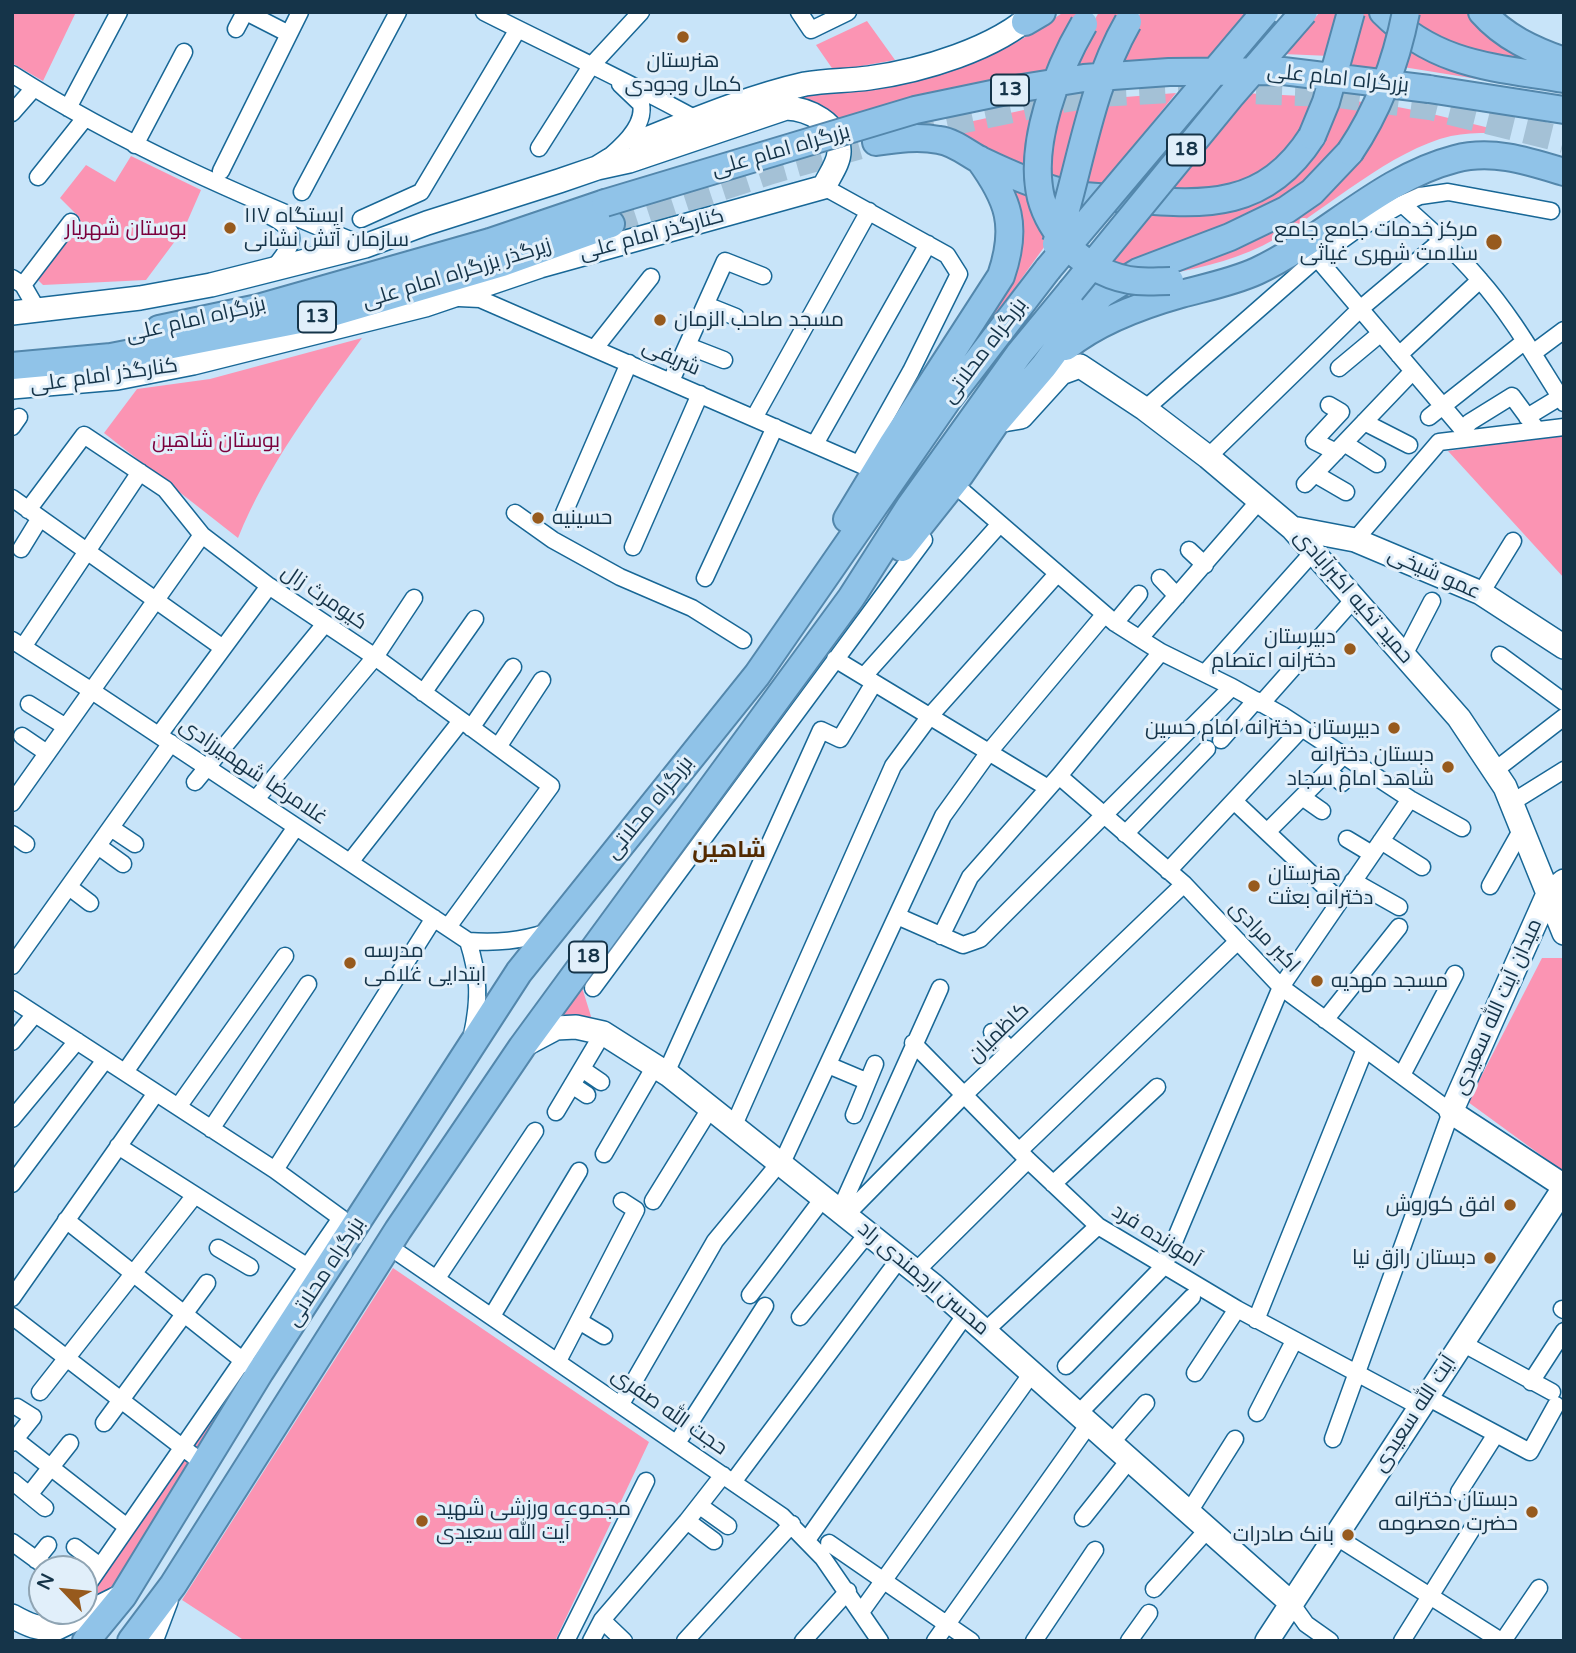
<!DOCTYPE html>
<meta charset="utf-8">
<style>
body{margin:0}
#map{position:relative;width:1576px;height:1653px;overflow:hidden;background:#c8e4f9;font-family:"Varela Round",sans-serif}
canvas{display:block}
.frame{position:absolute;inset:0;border:14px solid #153449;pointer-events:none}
.north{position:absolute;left:28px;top:1555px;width:70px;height:70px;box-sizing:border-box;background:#e1effa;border:2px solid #8fa4b3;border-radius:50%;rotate:296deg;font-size:19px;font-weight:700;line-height:28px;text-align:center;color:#153449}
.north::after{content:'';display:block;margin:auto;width:24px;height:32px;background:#975a1d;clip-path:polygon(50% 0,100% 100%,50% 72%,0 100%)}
</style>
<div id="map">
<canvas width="1576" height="1653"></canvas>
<div class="frame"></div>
<div class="north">N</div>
</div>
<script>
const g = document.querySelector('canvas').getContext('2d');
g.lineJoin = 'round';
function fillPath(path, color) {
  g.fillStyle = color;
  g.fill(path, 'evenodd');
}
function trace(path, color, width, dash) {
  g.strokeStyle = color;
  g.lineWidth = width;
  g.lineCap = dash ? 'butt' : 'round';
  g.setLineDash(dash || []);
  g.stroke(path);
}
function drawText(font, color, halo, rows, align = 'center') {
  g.font = font + ' "Varela Round",Cairo,sans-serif';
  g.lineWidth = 6;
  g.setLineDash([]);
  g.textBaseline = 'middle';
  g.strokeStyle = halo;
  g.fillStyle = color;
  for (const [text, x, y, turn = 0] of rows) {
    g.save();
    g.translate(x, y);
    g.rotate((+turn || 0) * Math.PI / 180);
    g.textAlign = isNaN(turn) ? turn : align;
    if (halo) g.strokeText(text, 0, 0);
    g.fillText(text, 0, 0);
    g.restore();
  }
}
fillPath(new Path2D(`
 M 12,12 L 76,12 L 43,81 L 12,63 Z
 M 1064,12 L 1084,12 L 1053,73 L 842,120 L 820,105 L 787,95 L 957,67 L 1019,41 Z
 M 1099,12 L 1131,12 L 1101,66 L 1066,71 Z
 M 1141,12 L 1248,12 L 1206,61 L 1112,65 Z
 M 1320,12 L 1342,12 L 1330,56 L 1283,54 Z
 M 1357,12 L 1377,12 L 1394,31 L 1385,73 L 1342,68 Z
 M 1415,12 L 1472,12 L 1564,70 L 1510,65 L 1412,32 Z
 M 867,21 L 895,60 L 834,71 L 816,45 Z
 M 1409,41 L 1564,88 L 1564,93 L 1403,67 Z
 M 1176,93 L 1064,233 L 1100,99 Z
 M 1243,93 L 1322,97 L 1312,123 L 1248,188 L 1157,197 Z
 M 1334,98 L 1370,103 L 1329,166 L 1279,204 L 1123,272 L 1103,264 L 1148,207 L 1243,201 Z
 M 1089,100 L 1066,199 L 1049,204 L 1054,103 Z
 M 1387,105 L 1424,112 L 1510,133 C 1490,133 1470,132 1451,136 C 1391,150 1328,208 1275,239 C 1242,258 1206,267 1168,274 L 1258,237 Z
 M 1042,106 L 1034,179 L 932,130 Z
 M 131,156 L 201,190 L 184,229 L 146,280 L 43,285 L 35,277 L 80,218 L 60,198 L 86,165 L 115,182 Z
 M 1007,184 L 1035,190 L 1052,236 L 903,444 L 991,308 Z
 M 362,338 C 316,402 268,464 238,538 L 104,433 L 137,389 L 210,379 Z
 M 1564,435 L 1564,578 L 1448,451 Z
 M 1542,958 L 1564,958 L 1564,1172 L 1468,1102 Z
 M 580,981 L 594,1026 L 551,1024 Z
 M 393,1268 L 649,1442 L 555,1641 L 245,1641 L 182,1600 Z
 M 308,1275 L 315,1279 L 105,1600 L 84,1610 L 84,1601 Z`), '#fb94b3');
trace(new Path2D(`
 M 611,224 L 772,171 L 917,130 L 1050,102 L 1098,94 L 1190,89 L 1331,94 L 1430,107 L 1564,140`), '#a4c1d6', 26, [26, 13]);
const minor = new Path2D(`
 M 246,12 L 289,34
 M 484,12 C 555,48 627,81 696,119
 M 799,12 L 811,30 L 848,12
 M 236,29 L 245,12
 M 12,74 C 123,145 244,197 365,246
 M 68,108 L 119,12
 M 12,113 L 34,88
 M 135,145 L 184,52
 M 539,148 L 591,66 L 641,12
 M 602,163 C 618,150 646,127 641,104 L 620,84
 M 221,171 L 300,12
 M 38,177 L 85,118
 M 824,187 L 947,255 L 959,274 L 911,371 L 859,464
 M 302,192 L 398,12
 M 1402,204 C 1429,228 1456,252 1479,279 C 1512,316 1537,361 1564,403
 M 270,216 C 303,232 292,246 273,269
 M 361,219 L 421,192 L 518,29
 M 1317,258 L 1469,437
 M 12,278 L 23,285 L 38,311
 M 23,285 L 71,222
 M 459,298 L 480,299 L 875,471
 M 706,305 L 736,317
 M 688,346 L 724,360
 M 595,348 L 651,277
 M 1533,353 L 1564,330
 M 1399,355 L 1480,280
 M 1339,368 L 1381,333
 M 671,381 L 725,261 L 763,276
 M 1329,405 L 1341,412 L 1314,441 L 1336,452
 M 1145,409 L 1317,258 L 1353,232 L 1402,204 L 1420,196 L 1448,192 L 1551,211
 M 1429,417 L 1525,341
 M 1527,417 L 1560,397
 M 754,418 L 869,211
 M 1364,422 L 1409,445
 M 12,427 L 19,417
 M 1463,429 L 1470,422 L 1512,396 L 1537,430
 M 1344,443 L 1377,464
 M 815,444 L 928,244
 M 1208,457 L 1360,309 L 1442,240
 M 1315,474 L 1346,492
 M 1305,484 L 1413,371
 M 961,490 L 1115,623 L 1161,652 L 1232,687 L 1282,715 L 1410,799 L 1462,828
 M 12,498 L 223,648
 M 28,510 L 84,435 L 165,489 L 202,535 L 269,586 L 375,657 L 551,786 L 448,927
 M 515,513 L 553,540 L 620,577 L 692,608 L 743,640
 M 564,513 L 629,363
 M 1355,540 L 1439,442 L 1564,427
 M 633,547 L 700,394
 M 21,549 L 40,518
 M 1189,550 L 1205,565
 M 705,578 L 775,427
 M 1160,578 L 1177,596
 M 1481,593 L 1513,541
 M 1115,623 L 1139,594
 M 1140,638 L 1259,501
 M 12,640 L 92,691 L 468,941 C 497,943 520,941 548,932
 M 23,647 L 140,472
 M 1404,655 L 1432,601
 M 1500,655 L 1564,702
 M 835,659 L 1048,788
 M 1205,673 L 1314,551
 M 864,676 L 999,525
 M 423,693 L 475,619
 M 29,704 L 66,727
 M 1261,704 L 1354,599
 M 471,728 L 513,667
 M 159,735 L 269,586
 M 22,736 L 47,753
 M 1221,740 L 1256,700
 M 498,747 L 542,680
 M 1328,771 L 1342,783
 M 1494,771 L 1564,717
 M 1059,776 L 1184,884 L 1281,987 L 1451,1112 L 1333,1439
 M 195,782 L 324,625
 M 1302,797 L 1322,811
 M 256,799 L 375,657 L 414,598
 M 1234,801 L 1340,901
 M 12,803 L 202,535
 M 1511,803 L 1564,770
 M 111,828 L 135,844
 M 1267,832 L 1344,755
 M 12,834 L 26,844
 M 1125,834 L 1207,749
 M 1347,839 L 1372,854
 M 1381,841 L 1422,867
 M 98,846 L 123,864
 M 350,862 L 461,721
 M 1168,871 L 1302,728
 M 1353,881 L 1399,907
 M 1490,886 L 1522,829
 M 69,887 L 90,903
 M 897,916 L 963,945 L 980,939 L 1232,687
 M 941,936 L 970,877 L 1059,776 L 1161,652
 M 468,941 C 479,976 480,998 472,1035
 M 12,966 L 171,743
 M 593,988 L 924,540
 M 12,999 L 275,1170 L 341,1218 L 84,1590
 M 1325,1020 L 1399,927
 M 992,1032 L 1011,1050
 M 12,1042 L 35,1014
 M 913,1043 L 1028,1160 L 1098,1226 L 1237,1309 L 1420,1407
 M 828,1065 L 866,1081
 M 582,1069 L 601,1082
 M 125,1072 L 296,827
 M 666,1073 L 821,730 L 840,739 L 874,683
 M 1402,1075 L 1455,974
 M 572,1085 L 587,1095
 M 178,1107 L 285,956
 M 556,1112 L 603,1033
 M 854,1115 L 875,1064
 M 12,1119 L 77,1041
 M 734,1125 L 893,766 L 930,716 L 1057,574
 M 211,1129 L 308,984
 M 118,1146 L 308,1267
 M 1019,1151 L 1238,941
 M 604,1154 L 655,1066
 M 782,1163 L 943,816 L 989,752 L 1104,615
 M 275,1170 L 434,918
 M 12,1184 L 105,1060
 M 1053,1184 L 1157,1087
 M 653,1201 L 711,1107
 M 840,1210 L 940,988
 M 846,1215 L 964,1095 L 1184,884
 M 66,1220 L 251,1367
 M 218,1248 L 250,1267
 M 400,1254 L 782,1516 L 823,1558 L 880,1641
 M 916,1271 L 1028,1160
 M 437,1278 L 535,1131
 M 750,1295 L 824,1197
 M 12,1298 L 156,1093
 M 1562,1309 L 1564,1310
 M 12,1316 L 204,1464
 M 492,1316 L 579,1171
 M 800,1317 L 868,1233
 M 1256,1320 L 1365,1049
 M 579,1321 L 604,1336
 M 985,1331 L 1098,1226
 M 1462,1343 L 1552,1392
 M 558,1361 L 636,1210 L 622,1201
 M 1066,1366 L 1164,1266 L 1281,987 L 1410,799
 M 1195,1373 L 1237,1309
 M 1531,1382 L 1564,1331
 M 40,1392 L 195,1195
 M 1427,1397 L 1530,1452 L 1556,1405
 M 621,1404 L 715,1241 L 772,1172
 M 1257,1413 L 1294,1341
 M 1078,1414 L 1192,1297
 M 104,1423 L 207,1283
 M 12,1437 L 127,1527
 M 12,1443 L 33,1417 L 17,1407
 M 677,1443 L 765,1306
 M 1111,1443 L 1146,1403
 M 12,1481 L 45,1508
 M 733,1482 L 900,1258
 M 1459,1492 L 1496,1434
 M 29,1495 L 70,1443
 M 700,1506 L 728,1526
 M 1189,1512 L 1235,1439
 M 1083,1518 L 1130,1459
 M 687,1521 L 714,1541
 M 1335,1536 L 1501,1641
 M 807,1540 L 966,1314
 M 12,1542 L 49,1569
 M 829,1543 L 971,1641
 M 75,1547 L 100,1566
 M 36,1560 L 48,1545
 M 1154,1589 L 1208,1529
 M 1291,1603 L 1306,1624 L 1330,1641
 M 861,1612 L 1032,1373
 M 602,1620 L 624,1641
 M 566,1641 L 646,1481
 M 591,1641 L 602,1620 L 687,1521 L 723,1475
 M 685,1641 L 792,1524
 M 803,1641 L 848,1591
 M 935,1641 L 1089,1424
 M 1034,1641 L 1095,1550
 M 1129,1641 L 1149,1613
 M 1402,1641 L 1472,1529
 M 1503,1641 L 1539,1588`);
const secondary = new Path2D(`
 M 639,142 C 694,120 748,97 805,84 C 826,80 848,81 869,78 C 921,71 996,49 1035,12
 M 12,313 L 140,298 L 211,285 L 365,246 L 427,223 L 559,181 L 597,168 L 610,160
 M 12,387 L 117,378 L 193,363 L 425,305 L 540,266 L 824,187 C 829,176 840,162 839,150 C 838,123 809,109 786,108 L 629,161 L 597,168
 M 997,421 L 1021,417 L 1061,373 L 1080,366 L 1145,409 L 1208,457 L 1292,528 L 1459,718 L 1505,787 L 1564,933
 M 1292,528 L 1355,540 L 1481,593 L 1564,647
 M 1564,881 L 1548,894 L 1451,1112 L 1564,1186
 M 524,1045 L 556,1028 L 576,1027 L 603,1033 L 669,1075 L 934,1286 L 1291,1603
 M 12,1616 C 28,1625 39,1630 57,1628 L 120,1597
 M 151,1641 L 166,1601
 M 1267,1641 L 1564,1188`);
const trunk = new Path2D(`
 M 1383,12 C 1437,66 1493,67 1564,79
 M 1482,12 C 1504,37 1533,50 1564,61
 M 1025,22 L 1042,12
 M 1429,89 L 1564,110
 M 876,142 C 897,139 918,136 939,140 C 955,142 968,154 982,161 C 1007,173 1034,185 1061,192 C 1082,198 1108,197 1130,199 C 1207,206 1266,208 1312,136
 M 159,329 L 258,308 L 490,242 L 605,203
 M 1066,347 C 1098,321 1142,305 1181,294 C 1207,287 1233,282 1257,271 C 1325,239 1381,178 1455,159 C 1492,149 1528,161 1564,172
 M 12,366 L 111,357 L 325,315 L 502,263 L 611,224
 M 847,519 L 893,443 L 1001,276 C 1018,226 1009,200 979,159
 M 902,548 L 960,475 L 997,421 L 1044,366 L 1081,316 L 1102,294 L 1138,272 L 1230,237 L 1286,210 L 1312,192 L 1350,152
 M 86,1641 L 123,1596 L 260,1372 L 519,972 L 757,675 L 949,398 L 1048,269
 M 131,1641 L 173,1585 L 398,1230 L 522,1047 L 851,598 L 910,506 L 1019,354 L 1071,291`);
trace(minor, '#186796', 19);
trace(secondary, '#186796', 26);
trace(trunk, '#5387ac', 30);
trace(minor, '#fff', 16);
trace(secondary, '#fff', 23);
trace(trunk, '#90c3e8', 26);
const trunkBridge = new Path2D(`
 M 1084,24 C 1057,70 1028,144 1041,198 C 1046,217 1058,235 1071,249 C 1087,266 1113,279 1137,281 C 1148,282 1159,281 1170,281
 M 1312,136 L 1326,102 L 1351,12
 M 1350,152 C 1379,109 1396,63 1406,12
 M 605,203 L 915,110 L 1016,89 L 1084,78 L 1169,72 L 1283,71 L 1429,89
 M 1056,244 C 1080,170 1089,90 1128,22
 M 1048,269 L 1265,12
 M 1071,291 L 1230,97 L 1304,12`);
trace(trunkBridge, '#5387ac', 30, []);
trace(trunkBridge, '#90c3e8', 26);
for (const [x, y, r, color] of [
 [683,37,7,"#975a1d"],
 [230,228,7,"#975a1d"],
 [1494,242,9,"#975a1d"],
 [660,320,7,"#975a1d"],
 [538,518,7,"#975a1d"],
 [1350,649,7,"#975a1d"],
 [1394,728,7,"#975a1d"],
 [1448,767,7,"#975a1d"],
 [1254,886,7,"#975a1d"],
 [350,963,7,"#975a1d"],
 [1317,981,7,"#975a1d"],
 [1510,1205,7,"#975a1d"],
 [1490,1258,7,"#975a1d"],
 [1532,1512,7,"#975a1d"],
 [422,1521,7,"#975a1d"],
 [1348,1535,7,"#975a1d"]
]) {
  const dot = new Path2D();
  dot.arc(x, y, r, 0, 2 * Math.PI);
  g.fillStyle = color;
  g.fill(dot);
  trace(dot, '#e1effa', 2.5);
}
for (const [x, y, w] of [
 [1010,90,38],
 [1186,150,38],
 [317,317,38],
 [588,957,38]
]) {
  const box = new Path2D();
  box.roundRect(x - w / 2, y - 15.5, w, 31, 5);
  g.fillStyle = '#e1effa';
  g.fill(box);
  trace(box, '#153449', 2);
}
drawText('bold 19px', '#153449', null, [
 ["13",1010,90],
 ["18",1186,150],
 ["13",317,317],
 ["18",588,957]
]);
drawText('21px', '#153449', '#e1effa', [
 ["هنرستان",683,61,"center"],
 ["کمال وجودی",683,85,"center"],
 ["ایستگاه ۱۱۷",244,216,"left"],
 ["سازمان آتش نشانی",244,240,"left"],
 ["مرکز خدمات جامع جامع",1478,230],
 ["سلامت شهری غیاثی",1478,254],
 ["مسجد صاحب الزمان",674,320,"left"],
 ["حسینیه",552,518,"left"],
 ["دبیرستان",1336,637],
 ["دخترانه اعتصام",1336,661],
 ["دبیرستان دخترانه امام حسین",1380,728],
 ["دبستان دخترانه",1434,755],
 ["شاهد امام سجاد",1434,779],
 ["هنرستان",1268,874,"left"],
 ["دخترانه بعثت",1268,898,"left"],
 ["مدرسه",364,951,"left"],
 ["ابتدایی غلامی",364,975,"left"],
 ["مسجد مهدیه",1331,981,"left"],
 ["افق کوروش",1496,1205],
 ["دبستان رازق نیا",1476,1258],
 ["دبستان دخترانه",1518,1500],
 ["حضرت معصومه",1518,1524],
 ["مجموعه ورزشی شهید",436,1509,"left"],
 ["آیت‌ الله سعیدی",436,1533,"left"],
 ["بانک صادرات",1334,1535]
], 'right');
drawText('21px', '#153449', '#e1effa', [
 ["بزرگراه امام علی",1338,79,6],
 ["بزرگراه امام علی",781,151,-16],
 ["کنارگذر امام علی",652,235,-15],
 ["زیرگذر بزرگراه امام علی",457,274,-17],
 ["بزرگراه امام علی",196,320,-13],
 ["بزرگراه محلاتی",985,351,-53],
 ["شریفی",671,358,24],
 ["کنارگذر امام علی",104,376,-8],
 ["عمو شیخی",1434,574,24],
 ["حمید تکیه اکبرآبادی",1353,597,49],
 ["کیومرث زال",324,598,34],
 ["غلامرضا شهمیرزادی",253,772,34],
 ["بزرگراه محلاتی",650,808,-51],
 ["اکبر مرادی",1264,937,46],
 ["میدان آیت الله سعیدی",1498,1007,-66],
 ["کاظمیان",999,1033,-44],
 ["آموزنده فرد",1156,1236,32],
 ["بزرگراه محلاتی",326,1272,-57],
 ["محسن ارجمندی راد",923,1279,40],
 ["حجت الله صفری",669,1412,35],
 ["آیت الله سعیدی",1415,1414,-57]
]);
drawText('21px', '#7b013d', '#e1effa', [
 ["بوستان شهریار",126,229],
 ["بوستان شاهین",216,441]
]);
drawText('bold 23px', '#532a00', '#e1effa', [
 ["شاهین",729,851]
]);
</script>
